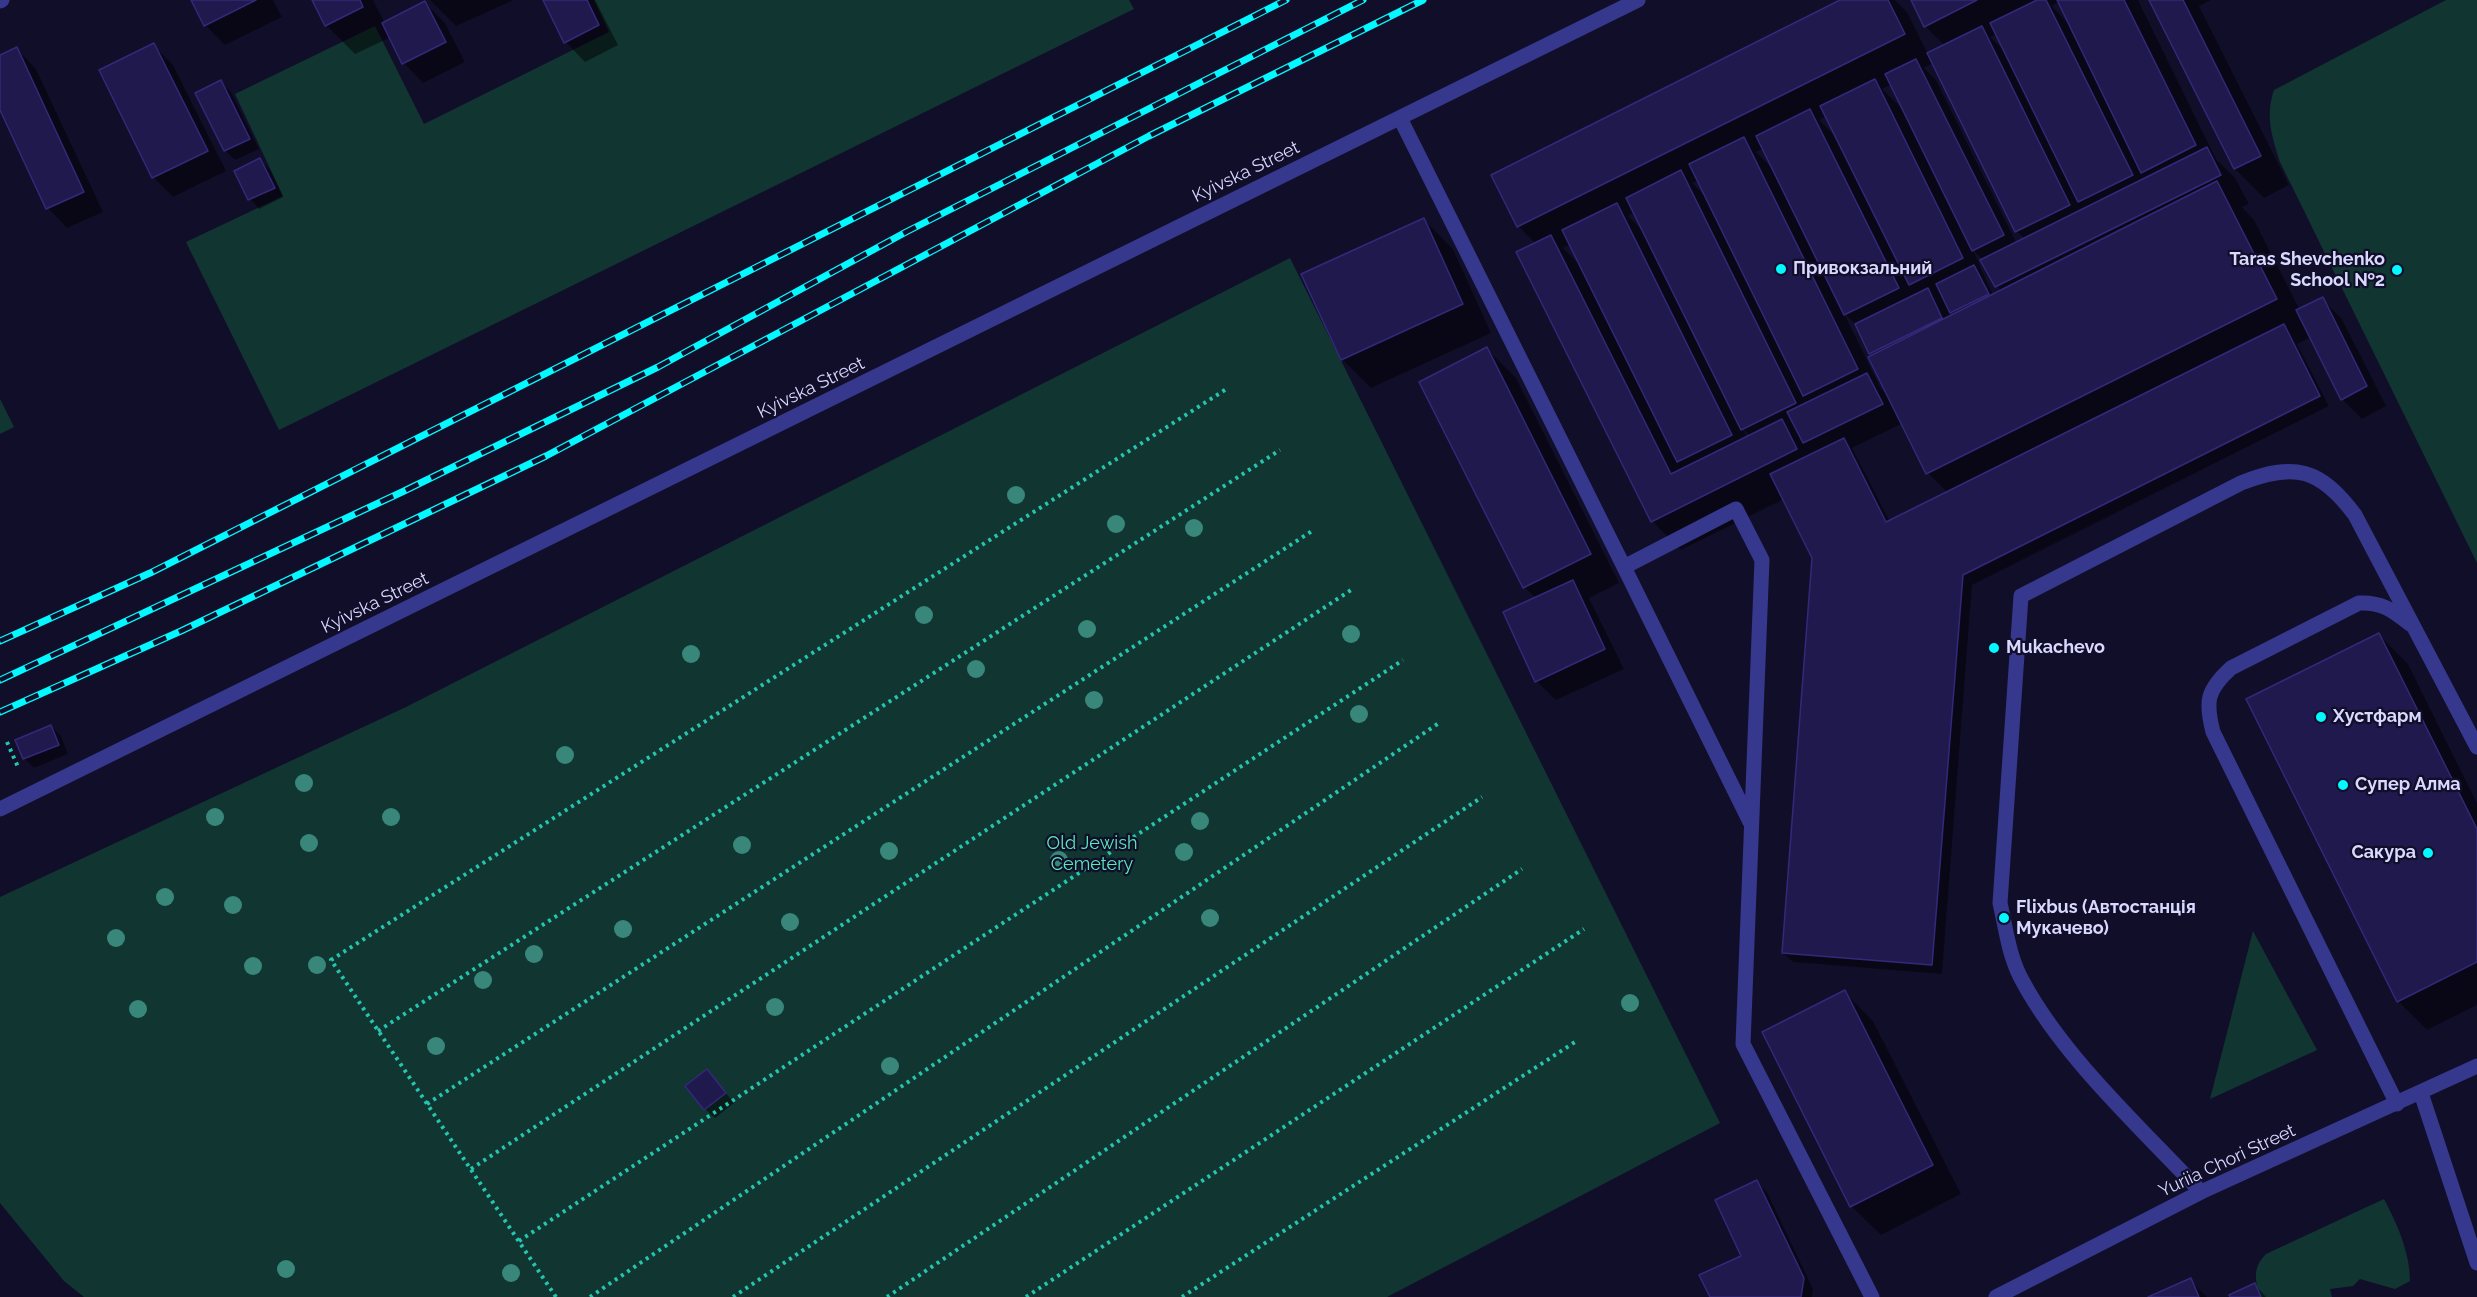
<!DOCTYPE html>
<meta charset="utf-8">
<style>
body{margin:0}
canvas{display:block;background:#110e2a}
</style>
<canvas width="2477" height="1297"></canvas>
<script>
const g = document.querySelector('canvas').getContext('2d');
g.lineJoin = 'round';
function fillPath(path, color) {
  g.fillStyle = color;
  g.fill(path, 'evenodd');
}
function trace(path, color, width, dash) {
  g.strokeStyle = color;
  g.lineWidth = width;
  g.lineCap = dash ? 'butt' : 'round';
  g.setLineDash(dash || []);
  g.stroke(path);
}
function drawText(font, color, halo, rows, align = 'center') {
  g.font = font + ' Raleway,sans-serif';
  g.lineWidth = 4.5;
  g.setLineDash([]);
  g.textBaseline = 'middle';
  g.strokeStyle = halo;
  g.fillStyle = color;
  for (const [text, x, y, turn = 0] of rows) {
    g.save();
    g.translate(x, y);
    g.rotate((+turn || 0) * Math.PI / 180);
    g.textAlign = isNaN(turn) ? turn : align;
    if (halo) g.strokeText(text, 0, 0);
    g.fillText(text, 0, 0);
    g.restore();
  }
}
fillPath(new Path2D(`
 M 594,0 L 1129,0 L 1134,9 L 279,430 L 186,242 L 283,196 L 235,94 L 375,26 L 424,124 L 609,32 Z
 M 2446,0 L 2477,0 L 2477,563 L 2280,162 C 2272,137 2265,116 2274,90 Z
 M 1290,258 L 1720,1123 L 1387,1297 L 84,1297 L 64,1281 L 0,1203 L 0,897 L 406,707 Z
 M 0,399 L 14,427 L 0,434 Z
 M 2253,931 L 2317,1050 L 2210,1099 Z
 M 2384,1199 C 2397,1224 2410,1252 2410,1281 L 2395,1289 L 2360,1279 L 2353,1286 L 2330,1289 L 2332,1297 L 2261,1297 C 2254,1280 2253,1267 2266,1254 Z`), '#113531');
fillPath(new Path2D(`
 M 192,0 L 273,0 L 282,17 L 225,45 L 205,25 Z
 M 314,0 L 373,0 L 385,23 L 425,3 L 445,23 L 465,62 L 423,83 L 404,63 L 391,37 L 355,54 L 326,25 Z
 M 430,0 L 514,0 L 456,26 Z
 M 544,0 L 595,0 L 618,45 L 585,62 L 566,42 Z
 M 1843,0 L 1895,0 L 1907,12 L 1928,54 L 1945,46 L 1925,26 L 1912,0 L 2138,0 L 2216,159 L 2235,178 L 2249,204 L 2242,207 L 2254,220 L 2300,310 L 2322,299 L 2342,319 L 2386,406 L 2362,419 L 2342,399 L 2311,337 L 2297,344 L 2329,406 L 1972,585 L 1942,974 L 1793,962 L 1783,953 L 1814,557 L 1784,499 L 1681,550 L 1652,521 L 1536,244 L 1519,227 L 1493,175 ZM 2059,2 L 2069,24 L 2052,6 ZM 1997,34 L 2005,51 L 1990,37 ZM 1933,63 L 2016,231 L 2025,239 L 2017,244 L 1936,80 L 1924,68 ZM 1892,84 L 1904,110 L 1882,89 ZM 1827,116 L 1836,137 L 1819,120 ZM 1764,148 L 1774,170 L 1756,152 ZM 1698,181 L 1706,197 L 1692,183 ZM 1635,212 L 1645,233 L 1628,216 ZM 1571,244 L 1581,266 L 1563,248 ZM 1973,250 L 1983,260 L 2001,291 L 1993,295 ZM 1947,308 L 1954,315 L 1951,316 ZM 1844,313 L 1857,326 L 1873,356 L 1889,396 L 1881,389 ZM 1903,423 L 1928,473 L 1948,493 L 1890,522 L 1852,448 ZM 1743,429 L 1750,436 L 1747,438 Z
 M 2151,0 L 2211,0 L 2199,6 L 2289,185 L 2264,198 L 2235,169 Z
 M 153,45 L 173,65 L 226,171 L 173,197 L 153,177 L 101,71 Z
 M 17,49 L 36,69 L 103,212 L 67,228 L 48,208 L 0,106 L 0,57 Z
 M 221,82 L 231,92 L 259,149 L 235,160 L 225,150 L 197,94 Z
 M 260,160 L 270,170 L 283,197 L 259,209 L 250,199 L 236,172 Z
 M 1424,220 L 1453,249 L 1491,333 L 1371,388 L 1342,359 Z
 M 1487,349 L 1516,378 L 1619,583 L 1589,598 L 1624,669 L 1556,700 L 1536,681 L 1536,598 L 1524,587 Z
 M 2379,635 L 2408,664 L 2477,803 L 2477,1005 L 2427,1030 L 2398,1001 Z
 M 51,726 L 61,736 L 68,754 L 34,768 L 24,758 Z
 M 1844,992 L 1873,1021 L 1961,1194 L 1881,1235 L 1851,1206 Z
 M 716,1081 L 734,1103 L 715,1118 L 705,1109 Z
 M 1757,1182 L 1767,1192 L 1813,1289 L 1812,1297 L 1712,1297 L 1743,1256 Z
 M 2190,1280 L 2207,1297 L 2152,1297 Z
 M 2255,1285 L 2266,1297 L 2232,1297 Z`), '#0007');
const building = new Path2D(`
 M 191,0 L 256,0 L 204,26 Z
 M 312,0 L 360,0 L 363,7 L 325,26 Z
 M 543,0 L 587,0 L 599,25 L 564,43 Z
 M 1840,0 L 1888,0 L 1905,34 L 1517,227 L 1491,175 Z
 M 1911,0 L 1977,0 L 1924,27 Z
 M 2037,0 L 2046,0 L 2133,175 L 2078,202 L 1990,23 Z
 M 2057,0 L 2124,0 L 2196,145 L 2141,173 Z
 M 2149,0 L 2183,0 L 2261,156 L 2234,169 Z
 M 425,1 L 446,42 L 402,64 L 382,23 Z
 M 1982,26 L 2070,205 L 2015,232 L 1927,53 Z
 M 154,43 L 208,151 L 152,178 L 99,70 Z
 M 17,47 L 84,192 L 46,209 L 0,110 L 0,55 Z
 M 1916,59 L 2004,235 L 1972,251 L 1885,74 Z
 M 1875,79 L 1963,258 L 1909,285 L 1820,106 Z
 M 221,80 L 250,139 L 224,151 L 195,93 Z
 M 1810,109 L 1899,288 L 1844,315 L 1756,136 Z
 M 1744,137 L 1858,369 L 1803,396 L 1689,164 Z
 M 2207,147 L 2221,175 L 1995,287 L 1980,260 Z
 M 260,158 L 275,188 L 248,200 L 234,171 Z
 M 1681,170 L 1796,403 L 1741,430 L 1626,198 Z
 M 2217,181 L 2277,299 L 1926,474 L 1868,357 Z
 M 1617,203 L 1732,435 L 1677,462 L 1562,230 Z
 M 1424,218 L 1463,304 L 1341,360 L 1301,274 Z
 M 1551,235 L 1671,474 L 1782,419 L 1797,449 L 1651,522 L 1516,252 Z
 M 1974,265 L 1989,294 L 1950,313 L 1936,284 Z
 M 1928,288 L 1942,318 L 1869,354 L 1855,324 Z
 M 2323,297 L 2367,386 L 2341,400 L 2296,310 Z
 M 2284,324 L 2320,396 L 1963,575 L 1932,965 L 1782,953 L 1812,558 L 1770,474 L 1844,438 L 1886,522 Z
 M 1487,347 L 1591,554 L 1523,588 L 1419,382 Z
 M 1867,373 L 1883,404 L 1803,443 L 1787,412 Z
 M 1573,580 L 1605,649 L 1535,682 L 1503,612 Z
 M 2379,633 L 2477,829 L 2477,962 L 2397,1002 L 2246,699 Z
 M 51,725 L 59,745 L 23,759 L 15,740 Z
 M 1845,990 L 1933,1165 L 1850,1207 L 1762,1032 Z
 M 707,1069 L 726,1093 L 704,1110 L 685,1086 Z
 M 1757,1180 L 1804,1278 L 1801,1297 L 1710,1297 L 1699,1275 L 1741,1256 L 1715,1200 Z
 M 2191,1278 L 2199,1297 L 2148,1297 Z
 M 2255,1283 L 2261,1297 L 2230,1297 L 2229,1295 Z`);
fillPath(building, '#1f194d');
trace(building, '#33297b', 1.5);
trace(new Path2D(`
 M 7,742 L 18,767
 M 378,1031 L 1280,450
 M 427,1104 L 1312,531
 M 471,1169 L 1351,590
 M 519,1241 L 1403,660
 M 556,1297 L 331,960 L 1228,388
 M 590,1297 L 1439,723
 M 733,1297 L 1482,797
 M 887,1297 L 1522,869
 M 1026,1297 L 1584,929
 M 1182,1297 L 1575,1042`), '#25c5b0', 4, [3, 4.5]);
trace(new Path2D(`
 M 1400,118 L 1624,567 L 1736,509 L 1762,560 L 1743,1044 L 1872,1297
 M 1624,567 L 1750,822
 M 2397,1104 L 2213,732 C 2205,701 2207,690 2231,668 L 2359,603 C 2382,602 2392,610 2410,624
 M 2201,1192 C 2142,1129 2064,1058 2023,982 C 2009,958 2006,929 2000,903 L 2021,596 L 2241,483 C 2294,462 2320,468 2355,515 L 2477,747`), '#35388d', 15);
trace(new Path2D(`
 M 0,1 L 2,0
 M 2421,1093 L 2477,1263
 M 1996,1297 L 2201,1192 L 2477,1066`), '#35388d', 15);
trace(new Path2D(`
 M 0,809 L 1638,0`), '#35388d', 15);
const rail = new Path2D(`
 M 0,641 L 150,573 L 1286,0
 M 0,680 L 402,492 L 658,367 L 906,232 L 1363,0
 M 0,712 L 181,631 L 546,456 L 1149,136 L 1423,0`);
trace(rail, '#04f8ff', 7);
trace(rail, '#110e2a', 4.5, [14]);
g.fillStyle = '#38877a';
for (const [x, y] of [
 [1016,495],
 [1116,524],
 [1194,528],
 [924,615],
 [1087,629],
 [1351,634],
 [691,654],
 [976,669],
 [1094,700],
 [1359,714],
 [565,755],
 [304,783],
 [215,817],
 [391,817],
 [1200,821],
 [309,843],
 [742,845],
 [889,851],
 [1184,852],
 [1059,860],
 [165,897],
 [233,905],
 [1210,918],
 [790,922],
 [623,929],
 [116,938],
 [534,954],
 [317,965],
 [253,966],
 [483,980],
 [1630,1003],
 [775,1007],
 [138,1009],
 [436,1046],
 [890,1066],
 [286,1269],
 [511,1273]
]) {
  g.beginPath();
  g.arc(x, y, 9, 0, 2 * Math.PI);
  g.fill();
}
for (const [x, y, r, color] of [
 [1781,269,6,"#04f8ff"],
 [2397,270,6,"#04f8ff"],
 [1994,648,6,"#04f8ff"],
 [2321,717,6,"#04f8ff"],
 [2343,785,6,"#04f8ff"],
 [2428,853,6,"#04f8ff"],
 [2004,918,6,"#04f8ff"]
]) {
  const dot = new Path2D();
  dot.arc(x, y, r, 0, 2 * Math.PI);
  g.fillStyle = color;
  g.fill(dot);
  trace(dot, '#110e2a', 2);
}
drawText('18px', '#d9d8ff', '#110e2a', [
 ["Kyivska Street",1246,172,-26],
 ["Kyivska Street",811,388,-26],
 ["Kyivska Street",375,603,-26],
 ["Yuriia Chori Street",2227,1161,-25]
]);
drawText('bold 18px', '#d9d8ff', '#110e2a', [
 ["Taras Shevchenko",2385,260,"right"],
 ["School №2",2385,281,"right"],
 ["Привокзальний",1793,269],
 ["Mukachevo",2006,648],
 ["Хустфарм",2333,717],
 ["Супер Алма",2355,785],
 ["Сакура",2416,853,"right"],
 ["Flixbus (Автостанція",2016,908],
 ["Мукачево)",2016,929]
], 'left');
drawText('18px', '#58eabb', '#110e2a', [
 ["Old Jewish",1092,844],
 ["Cemetery",1092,865]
]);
</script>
